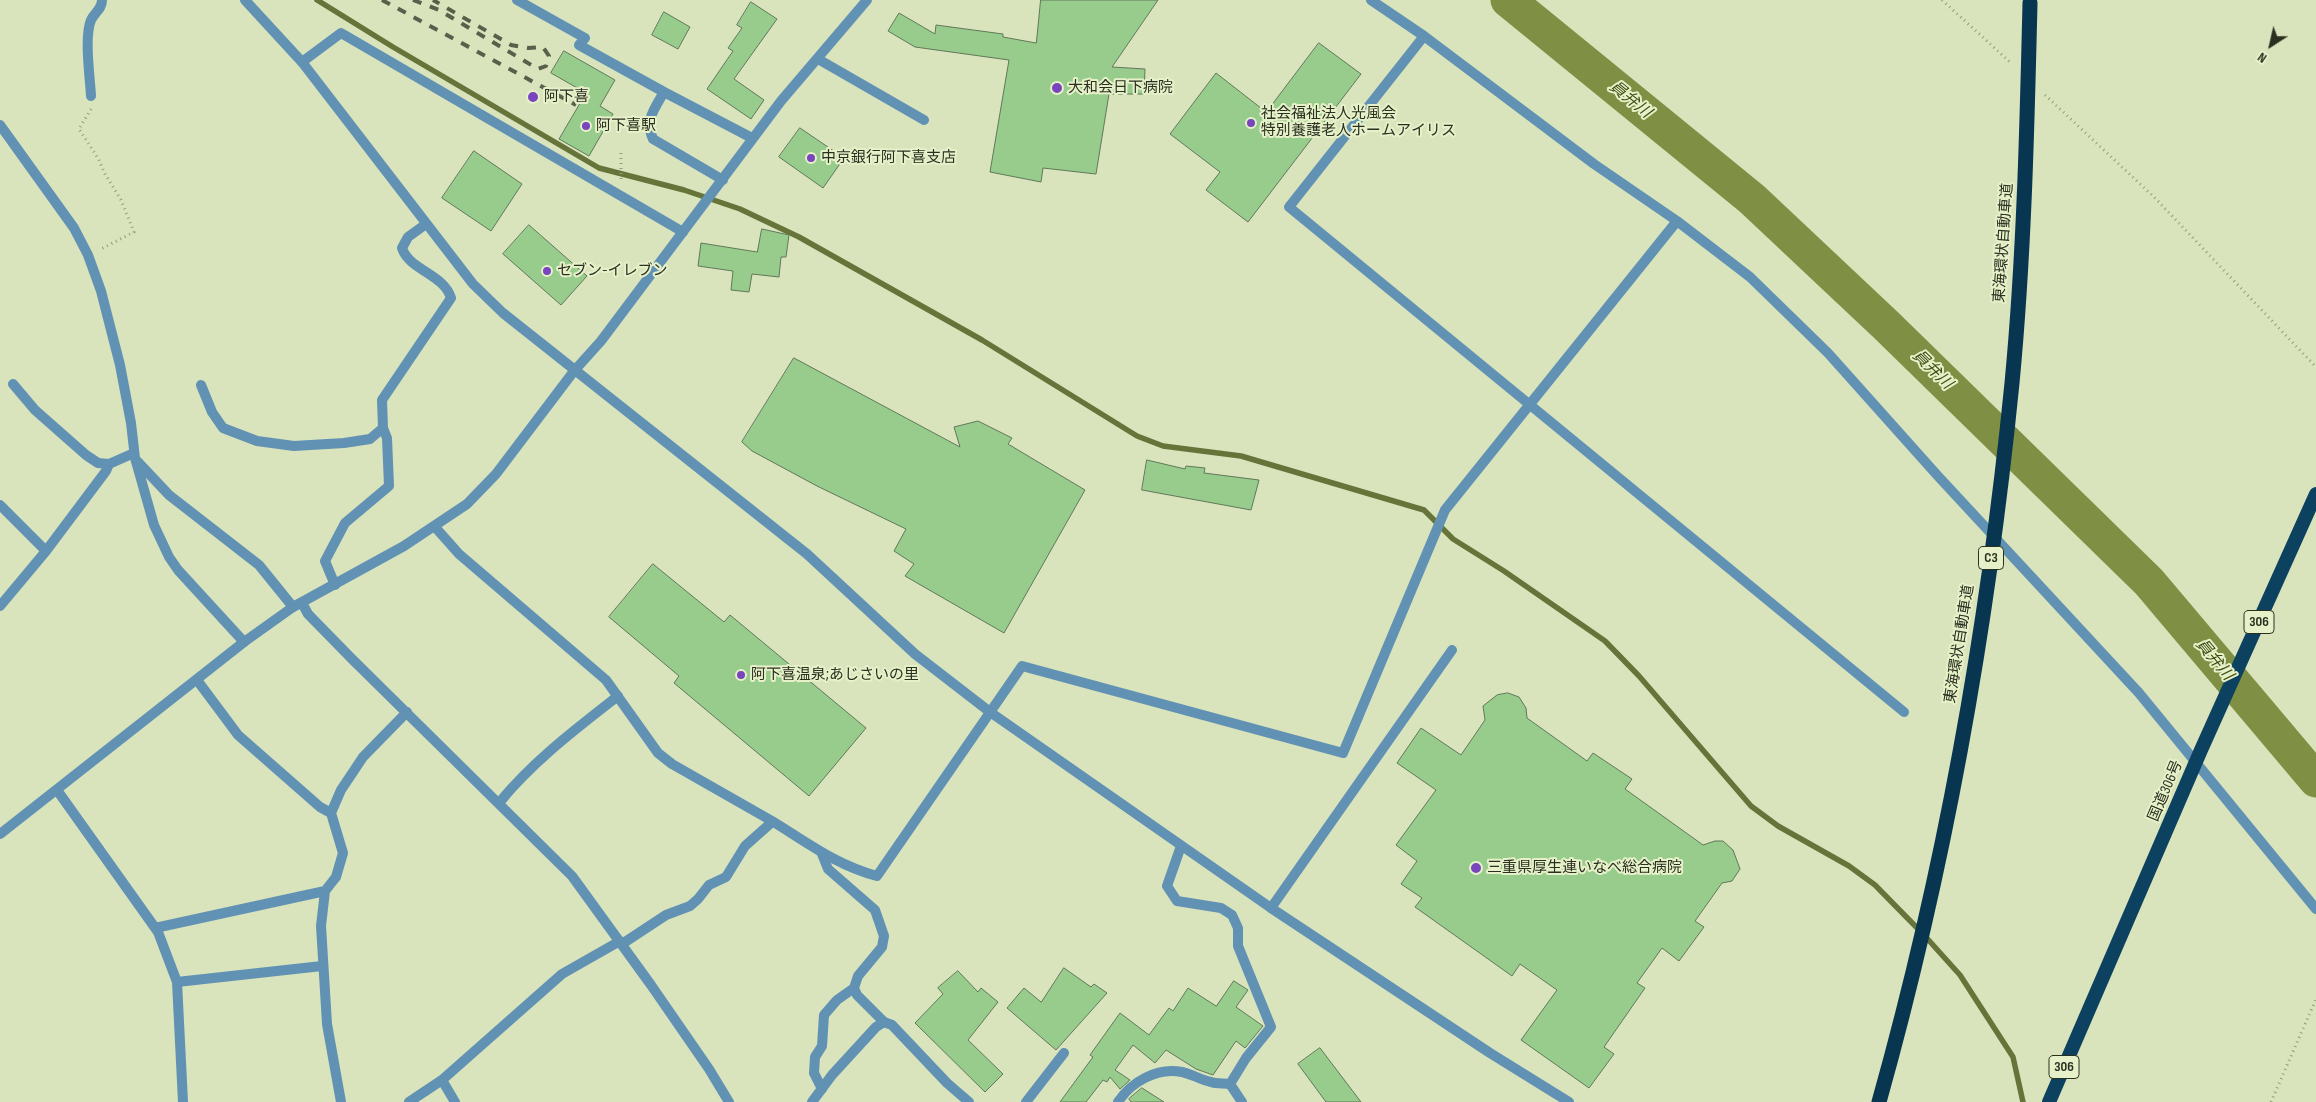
<!DOCTYPE html>
<meta charset="utf-8">
<style>
body{margin:0}
#map{position:relative;width:2316px;height:1102px;overflow:hidden;background:#d9e3bc;font-family:"Sofia Sans Condensed",sans-serif}
canvas{display:block}
.north{position:absolute;left:2246px;top:20px;width:50px;height:50px;-webkit-text-stroke:4px #e6f1c9;paint-order:stroke;rotate:215deg;font-size:14px;font-weight:700;line-height:20px;text-align:center;color:#2b2f20}
.north::after{content:'';display:block;margin:auto;width:18px;height:22px;background:#2b2f20;clip-path:polygon(50% 0,100% 100%,50% 72%,0 100%)}
</style>
<div id="map">
<canvas width="2316" height="1102"></canvas>
<div class="north">N</div>
</div>
<script>
const g = document.querySelector('canvas').getContext('2d');
g.lineJoin = 'round';
function trace(path, color, width, dash) {
  g.strokeStyle = color;
  g.lineWidth = width;
  g.lineCap = dash ? 'butt' : 'round';
  g.setLineDash(dash || []);
  g.stroke(path);
}
function fillPath(path, color) {
  g.fillStyle = color;
  g.fill(path, 'evenodd');
}
function drawText(font, color, halo, rows, align = 'center') {
  g.font = font + ' "Sofia Sans Condensed","Noto Sans JP",sans-serif';
  g.lineWidth = 4;
  g.setLineDash([]);
  g.textBaseline = 'middle';
  g.strokeStyle = halo;
  g.fillStyle = color;
  for (const [text, x, y, turn = 0] of rows) {
    g.save();
    g.translate(x, y);
    g.rotate((+turn || 0) * Math.PI / 180);
    g.textAlign = isNaN(turn) ? turn : align;
    if (halo) g.strokeText(text, 0, 0);
    g.fillText(text, 0, 0);
    g.restore();
  }
}
trace(new Path2D(`
 M 317,0 L 393,47 L 599,168 L 684,190 L 740,209 L 799,237 L 982,340 L 1137,436 L 1163,446 L 1241,456 L 1424,510 L 1453,539 L 1504,571 L 1605,641 L 1639,676 L 1751,806 L 1778,826 L 1849,866 L 1875,885 L 1924,935 L 1960,975 L 2013,1057 L 2023,1102`), '#667339', 5.5);
trace(new Path2D(`
 M 1508,0 L 1752,199 L 1887,326 L 2149,582 L 2316,780`), '#7f9044', 35);
const building = new Path2D(`
 M 1041,0 L 1158,0 L 1112,67 L 1145,69 L 1144,94 L 1109,94 L 1096,174 L 1043,168 L 1041,182 L 990,172 L 1009,60 L 915,47 L 888,31 L 899,13 L 935,34 L 936,25 L 1003,34 L 1003,37 L 1036,43 Z
 M 751,2 L 777,19 L 734,79 L 764,100 L 751,119 L 707,89 L 733,51 L 728,48 L 742,28 L 737,25 Z
 M 664,12 L 690,27 L 678,49 L 652,35 Z
 M 1319,43 L 1361,74 L 1248,222 L 1206,190 L 1220,172 L 1170,134 L 1216,73 L 1266,112 Z
 M 564,51 L 615,80 L 600,106 L 613,114 L 589,156 L 559,139 L 586,93 L 551,73 Z
 M 800,128 L 844,158 L 823,188 L 779,157 Z
 M 474,151 L 522,184 L 491,231 L 442,198 Z
 M 529,225 L 587,276 L 561,305 L 503,254 Z
 M 762,229 L 789,235 L 786,257 L 781,257 L 779,277 L 752,274 L 749,292 L 731,290 L 733,271 L 698,266 L 701,243 L 757,252 Z
 M 794,358 L 960,447 L 954,427 L 978,421 L 1012,438 L 1008,444 L 1085,490 L 1004,633 L 905,576 L 914,564 L 894,551 L 906,529 L 817,486 L 752,451 L 742,442 Z
 M 1147,460 L 1185,469 L 1186,466 L 1205,468 L 1204,473 L 1259,480 L 1251,510 L 1142,490 Z
 M 653,564 L 724,622 L 730,615 L 866,728 L 809,796 L 674,683 L 679,676 L 609,617 Z
 M 1508,693 L 1519,697 L 1526,708 L 1527,718 L 1587,761 L 1593,753 L 1632,779 L 1625,789 L 1703,845 L 1715,841 L 1723,841 L 1733,850 L 1740,869 L 1732,881 L 1722,883 L 1695,921 L 1704,927 L 1679,961 L 1662,948 L 1637,983 L 1645,988 L 1604,1047 L 1614,1054 L 1589,1088 L 1521,1040 L 1557,990 L 1520,964 L 1512,976 L 1415,907 L 1422,898 L 1401,884 L 1417,861 L 1396,845 L 1436,790 L 1397,763 L 1421,728 L 1461,755 L 1485,720 L 1483,706 L 1497,695 Z
 M 1064,968 L 1091,987 L 1094,984 L 1107,993 L 1056,1050 L 1007,1008 L 1024,988 L 1041,1002 Z
 M 958,971 L 978,992 L 981,988 L 998,1002 L 968,1040 L 1003,1074 L 985,1092 L 915,1023 L 943,994 L 938,988 Z
 M 1234,981 L 1248,990 L 1236,1007 L 1263,1026 L 1245,1048 L 1236,1041 L 1213,1075 L 1196,1069 L 1166,1050 L 1155,1063 L 1133,1045 L 1115,1070 L 1130,1080 L 1120,1089 L 1110,1077 L 1107,1082 L 1103,1080 L 1086,1102 L 1060,1102 L 1093,1057 L 1090,1055 L 1120,1013 L 1149,1035 L 1169,1008 L 1173,1011 L 1188,988 L 1216,1006 Z
 M 1320,1048 L 1361,1102 L 1326,1102 L 1298,1064 Z
 M 1142,1088 L 1164,1102 L 1131,1102 L 1129,1099 Z`);
fillPath(building, '#98cc8c');
trace(building, '#60785a', 1);
trace(new Path2D(`
 M 1942,0 L 2011,63
 M 2045,95 L 2154,197 L 2316,367
 M 91,109 L 79,129 L 98,158 L 105,174 L 121,200 L 134,232 L 101,249
 M 621,179 L 621,153
 M 2271,1102 L 2316,999`), '#959c7f', 3, [1, 4]);
trace(new Path2D(`
 M 499,803 C 532,762 577,728 618,696
 M 822,854 L 828,869 L 875,910 L 884,936 L 882,947 L 858,976 L 854,988 L 857,995 L 884,1022
 M 622,944 L 666,915 L 690,906 L 698,899 L 709,885 L 726,877 L 745,846 L 772,822
 M 822,1089 L 814,1073 L 815,1057 L 822,1046 L 824,1015 L 837,1000 L 854,988
 M 1118,1102 C 1131,1082 1157,1067 1182,1072 C 1192,1074 1201,1080 1211,1082 C 1217,1084 1224,1083 1230,1084`), '#6192b4', 10);
trace(new Path2D(`
 M 517,0 L 585,38 L 579,45 L 664,92
 M 1371,0 L 1424,36 L 1594,164 L 1677,221 L 1750,277 L 1828,353 L 1937,475 L 2139,693 L 2316,909
 M 1424,36 L 1289,207 L 1904,712
 M 818,59 L 924,120
 M 302,62 L 341,33 L 683,232
 M 91,96 C 90,77 84,37 91,20 C 95,12 102,9 102,0
 M 0,125 L 74,228 L 88,255 L 101,291 L 120,365 L 131,423 L 135,458 L 154,525 L 169,557 L 178,570 L 244,642
 M 723,180 L 653,139 C 644,121 655,108 664,92 L 752,138
 M 13,384 L 35,410 L 86,455 L 98,463 L 109,464
 M 201,385 L 212,412 L 223,428 L 257,441 L 294,446 L 344,443 L 370,439 L 383,428 L 382,400 L 451,298 C 444,274 409,270 402,248 L 408,237 L 426,224
 M 137,461 L 169,495 L 259,565 L 293,607
 M 0,505 L 46,551
 M 435,527 L 459,554 L 606,680 L 658,753 L 672,764 C 705,783 739,802 772,821 C 808,843 836,865 877,876 L 1022,666 L 1343,753 L 1445,510 L 1677,221
 M 335,585 L 325,561 L 345,523 L 389,486 L 387,438 L 383,428
 M 302,603 L 308,614 L 352,659 L 572,876 L 651,985 L 709,1069 L 729,1102
 M 0,606 L 46,551 L 106,471 L 109,464 L 134,453
 M 197,680 L 238,735 L 320,807 L 331,813
 M 57,790 L 158,932 L 177,982 L 183,1102
 M 1181,846 L 1167,886 L 1177,901 L 1221,908 L 1232,915 L 1238,928 L 1238,946 L 1271,1027 L 1246,1058 L 1230,1084 L 1242,1102
 M 1271,908 L 1452,650
 M 155,928 L 325,891
 M 177,982 L 322,966
 M 442,1080 L 455,1102
 M 341,1102 L 327,1024 L 321,926 L 325,891 L 336,877 L 343,853 L 331,813 L 341,790 L 363,757 L 407,712
 M 409,1102 L 442,1080 L 562,974 L 620,941
 M 812,1102 L 832,1075 L 876,1027 L 884,1022 L 892,1025 L 947,1083 L 969,1102
 M 1026,1102 L 1064,1053`), '#6192b4', 10);
trace(new Path2D(`
 M 245,0 L 302,62 L 473,284 L 503,313 L 807,554 L 915,654 L 990,712 L 1271,908 L 1490,1053 L 1569,1102
 M 0,834 L 244,642 L 293,607 L 404,546 L 467,504 L 496,474 L 574,371 L 601,341 L 781,101 L 867,0`), '#6192b4', 10);
trace(new Path2D(`
 M 2049,1102 L 2201,750 L 2316,494`), '#0c4260', 14);
trace(new Path2D(`
 M 382,0 L 576,105
 M 413,0 L 439,10 L 538,69 L 546,66 L 549,56 L 543,47 L 528,48 L 511,45 L 433,0`), '#595f49', 4, [9, 9]);
trace(new Path2D(`
 M 1879,1102 C 1945,867 1988,625 2012,383 C 2024,257 2027,130 2030,3`), '#083650', 15);
for (const [x, y, r, color] of [
 [1057,88,6,"#7845bc"],
 [533,97,6,"#7845bc"],
 [1251,123,5,"#7845bc"],
 [586,126,5,"#7845bc"],
 [811,158,5,"#7845bc"],
 [547,271,5,"#7845bc"],
 [741,675,5,"#7845bc"],
 [1476,868,6,"#7845bc"]
]) {
  const dot = new Path2D();
  dot.arc(x, y, r, 0, 2 * Math.PI);
  g.fillStyle = color;
  g.fill(dot);
  trace(dot, '#e6f1c9', 2);
}
for (const [x, y, w] of [
 [1991,558,25],
 [2259,622,30],
 [2064,1067,30]
]) {
  const box = new Path2D();
  box.roundRect(x - w / 2, y - 11.5, w, 23, 4);
  g.fillStyle = '#e6f1c9';
  g.fill(box);
  trace(box, '#2b2f20', 1);
}
drawText('bold 14px', '#2b2f20', null, [
 ["C3",1991,558],
 ["306",2259,622],
 ["306",2064,1067]
]);
drawText('15px', '#2b2f20', '#e6f1c9', [
 ["大和会日下病院",1068,88],
 ["阿下喜",544,97],
 ["社会福祉法人光風会",1261,114],
 ["特別養護老人ホームアイリス",1261,131],
 ["阿下喜駅",596,126],
 ["中京銀行阿下喜支店",821,158],
 ["セブン-イレブン",557,271],
 ["阿下喜温泉;あじさいの里",751,675],
 ["三重県厚生連いなべ総合病院",1487,868]
], 'left');
drawText('15px', '#2b2f20', '#e6f1c9', [
 ["東海環状自動車道",2004,243,-86],
 ["東海環状自動車道",1960,644,-81],
 ["国道306号",2166,791,-67]
]);
drawText('italic 16px', '#3f4a11', '#e6f1c9', [
 ["員弁川",1630,100,39],
 ["員弁川",1932,370,44],
 ["員弁川",2214,660,50]
]);
</script>
